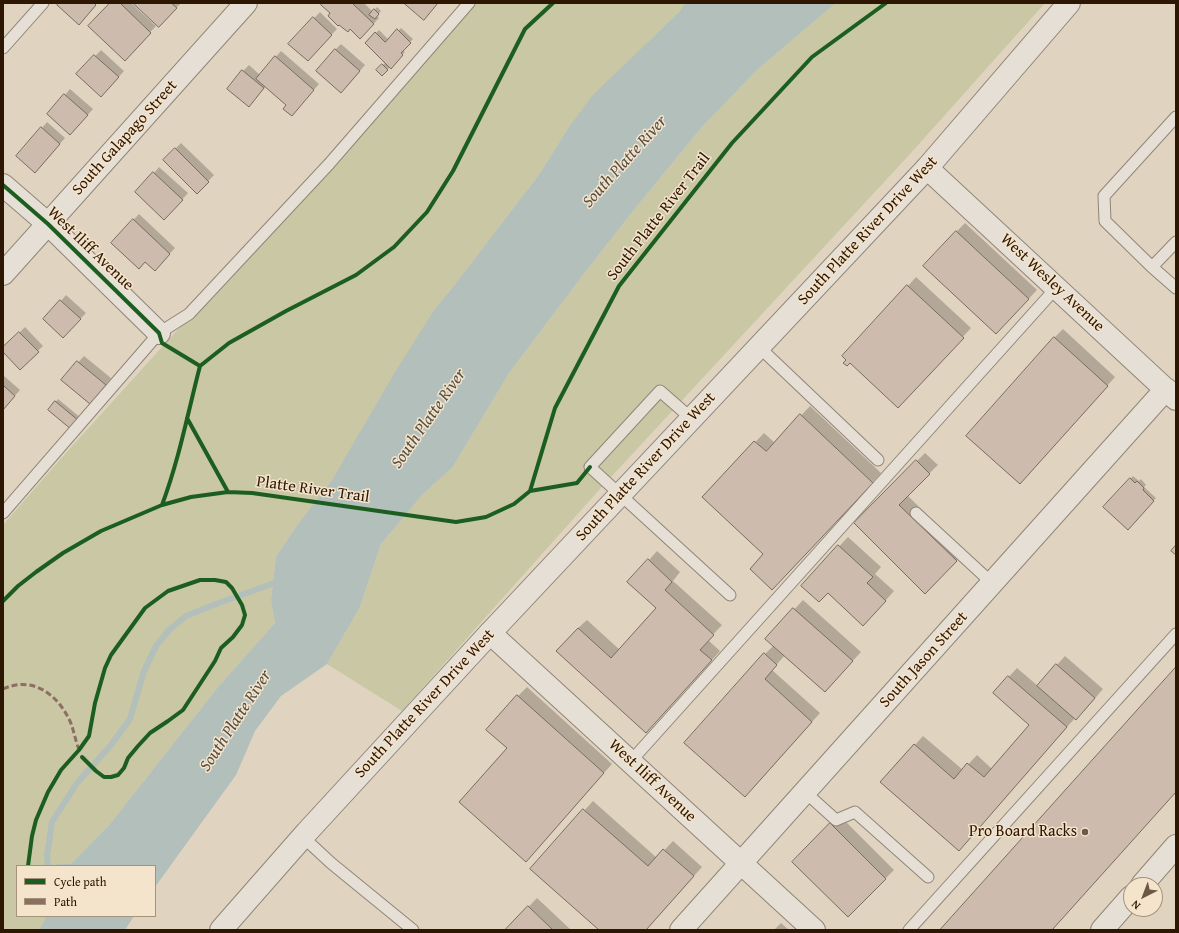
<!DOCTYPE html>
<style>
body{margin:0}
#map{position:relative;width:1179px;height:933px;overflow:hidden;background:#e0d3bf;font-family:"Gentium Book Plus",serif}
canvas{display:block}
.frame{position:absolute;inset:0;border:4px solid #2d1602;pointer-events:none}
.legend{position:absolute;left:16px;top:865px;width:140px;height:52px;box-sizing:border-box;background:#f4e4cc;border:1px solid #a4927b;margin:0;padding:5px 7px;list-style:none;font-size:12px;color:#2d1602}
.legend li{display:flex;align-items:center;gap:8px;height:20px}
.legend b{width:20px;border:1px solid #a4927b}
.north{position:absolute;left:1123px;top:877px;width:40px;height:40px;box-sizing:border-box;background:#f4e4cc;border:1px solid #a4927b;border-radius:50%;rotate:222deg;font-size:11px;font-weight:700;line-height:16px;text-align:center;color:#2d1602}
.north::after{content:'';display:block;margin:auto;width:14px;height:18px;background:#6c5844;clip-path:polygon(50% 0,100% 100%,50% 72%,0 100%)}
</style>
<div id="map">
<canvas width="1179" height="933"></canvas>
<div class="frame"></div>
<ul class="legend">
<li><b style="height:5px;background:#1b5e20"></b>Cycle path</li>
<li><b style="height:5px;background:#8d6e63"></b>Path</li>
</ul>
<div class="north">N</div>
</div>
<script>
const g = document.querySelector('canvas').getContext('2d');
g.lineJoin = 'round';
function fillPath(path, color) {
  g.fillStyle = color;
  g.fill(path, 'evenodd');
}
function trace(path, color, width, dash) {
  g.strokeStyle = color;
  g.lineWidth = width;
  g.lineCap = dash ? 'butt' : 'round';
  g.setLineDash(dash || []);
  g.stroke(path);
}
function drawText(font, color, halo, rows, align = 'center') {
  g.font = font + ' "Gentium Book Plus",serif';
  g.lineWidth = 3;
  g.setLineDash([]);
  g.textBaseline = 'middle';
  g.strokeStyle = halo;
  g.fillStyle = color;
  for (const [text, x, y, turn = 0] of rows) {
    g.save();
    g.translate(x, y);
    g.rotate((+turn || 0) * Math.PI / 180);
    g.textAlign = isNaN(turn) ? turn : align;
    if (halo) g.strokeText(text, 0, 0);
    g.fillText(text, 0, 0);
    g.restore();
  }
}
fillPath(new Path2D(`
 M 474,3 L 685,3 L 680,11 L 649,41 L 569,127 L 538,176 L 456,283 L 434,310 L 332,480 L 298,524 L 276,557 L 271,600 L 275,623 L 218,687 L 110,824 L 71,864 L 57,864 L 55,866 L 17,866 L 17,916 L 44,916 L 45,919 L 39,930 L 3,930 L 3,525 L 65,454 Z
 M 836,3 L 1045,3 L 910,154 L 599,490 L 402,711 L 327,664 L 360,607 L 381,544 L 424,493 L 452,468 L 509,373 L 586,271 L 637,206 L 702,127 L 758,69 Z`), '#c9c7a4');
fillPath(new Path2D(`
 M 685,3 L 836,3 L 758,69 L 702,127 L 637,206 L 586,271 L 509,373 L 452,468 L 424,493 L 381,544 L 360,607 L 327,664 L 281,696 L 255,731 L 236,775 L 155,887 L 155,866 L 55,866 L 57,864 L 71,864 L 110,824 L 218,687 L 275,623 L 271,600 L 276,557 L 298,524 L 332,480 L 394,374 L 434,310 L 456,283 L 538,176 L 569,127 L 592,96 L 680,11 Z
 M 44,916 L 134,916 L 125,930 L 39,930 L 45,919 Z`), '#b3bfba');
fillPath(new Path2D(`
 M 112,3 L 131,3 L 156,26 L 125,59 Z
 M 135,3 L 181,3 L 159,26 Z
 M 324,3 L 364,3 L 373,12 L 377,7 L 381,11 L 377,16 L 379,18 L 366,32 L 331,13 Z
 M 320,12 L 337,29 L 307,60 L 290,44 Z
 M 401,28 L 413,39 L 403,50 L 405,52 L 382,75 L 378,70 L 386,62 L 366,43 L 379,30 L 389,40 Z
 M 341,44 L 365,65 L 347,86 L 335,50 Z
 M 101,50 L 124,71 L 107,90 L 78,74 Z
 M 281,51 L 319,84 L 297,109 L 288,105 L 266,86 L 254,100 L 243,71 L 249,65 L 260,75 Z
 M 70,89 L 93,109 L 76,128 L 65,95 Z
 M 47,122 L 65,138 L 41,166 L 42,128 Z
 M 181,143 L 214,175 L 197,193 L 164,160 Z
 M 159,167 L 188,193 L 170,213 L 154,173 Z
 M 139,214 L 175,248 L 160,264 L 145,261 L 112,243 Z
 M 965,223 L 1037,290 L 1005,324 L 956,232 Z
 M 916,277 L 971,328 L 907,398 L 908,286 Z
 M 66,295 L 86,313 L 63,337 L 61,301 Z
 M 25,327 L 43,346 L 20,368 L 3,351 L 3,349 Z
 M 1063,329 L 1115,377 L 1028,474 L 1054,338 Z
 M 84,356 L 111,378 L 96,397 L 63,379 Z
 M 3,375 L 20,390 L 3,409 Z
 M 58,399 L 81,418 L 74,426 L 49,410 Z
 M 810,406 L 881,473 L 781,580 L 764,554 L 703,497 L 764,433 L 775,443 Z
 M 925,453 L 938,465 L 907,495 L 965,552 L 925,592 L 855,523 Z
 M 1133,476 L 1139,481 L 1141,479 L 1146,485 L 1144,487 L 1156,498 L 1128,529 L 1105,507 Z
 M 848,537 L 881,567 L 875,574 L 894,591 L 872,616 L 828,592 L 802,586 Z
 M 657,551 L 680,572 L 673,581 L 722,625 L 708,640 L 720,651 L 655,723 L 578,628 L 587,620 L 620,650 L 658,608 L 649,560 Z
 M 803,600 L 861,652 L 833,682 L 785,655 L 772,670 L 820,713 L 754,787 L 765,654 L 774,645 L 767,639 Z
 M 1065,656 L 1103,689 L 1085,710 L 1075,718 L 967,841 L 882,782 L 923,736 L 963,770 L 977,755 L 992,769 L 1031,725 L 994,693 L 1017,668 L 1038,686 Z
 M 527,687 L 612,764 L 534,851 L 509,748 L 518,696 Z
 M 593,801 L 657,858 L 673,841 L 702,867 L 646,930 L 600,930 L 531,869 Z
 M 839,815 L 894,870 L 848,916 L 794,862 Z
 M 537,898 L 571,930 L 506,930 Z
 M 781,923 L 789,930 L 774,930 Z`), '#0003');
trace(new Path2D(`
 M 48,866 L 47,856 L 52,822 L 77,783 L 111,745 L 130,719 L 144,671 L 156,646 L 170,629 L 186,616 L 216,604 L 280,581`), '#b3bfba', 6);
const building = new Path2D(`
 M 59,3 L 94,3 L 96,5 L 79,25 L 57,5 Z
 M 110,3 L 120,3 L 151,33 L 125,61 L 88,26 Z
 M 133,3 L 171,3 L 177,8 L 159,27 Z
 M 322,3 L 352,3 L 374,24 L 360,39 L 350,29 L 348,32 L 339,25 L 338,26 L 328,16 L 330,13 L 321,5 Z
 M 404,3 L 438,3 L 424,20 Z
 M 374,9 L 379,14 L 375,19 L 369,15 Z
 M 313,17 L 332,35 L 308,61 L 288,44 Z
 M 397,29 L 411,43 L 401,53 L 403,55 L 391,69 L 365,43 L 375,32 L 385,42 Z
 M 335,49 L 360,71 L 341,93 L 316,71 Z
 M 94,55 L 119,77 L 101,97 L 76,74 Z
 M 275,56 L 314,90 L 292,116 L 283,109 L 286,105 L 256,79 Z
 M 382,64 L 388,70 L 382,76 L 376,70 Z
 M 242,70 L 264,88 L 249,107 L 227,89 Z
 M 64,94 L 88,115 L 70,135 L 47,114 Z
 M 41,127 L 60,144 L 35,173 L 16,156 Z
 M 175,148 L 209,182 L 197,194 L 163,160 Z
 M 153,172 L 183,200 L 164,220 L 135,192 Z
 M 133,219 L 170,254 L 155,271 L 145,262 L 139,269 L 111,243 Z
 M 956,231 L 1029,299 L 996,334 L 923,266 Z
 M 907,285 L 964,338 L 898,408 L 850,363 L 847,366 L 843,363 L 846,360 L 842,356 Z
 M 60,300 L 81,319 L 63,338 L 43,319 Z
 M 19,332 L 39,352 L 20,370 L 3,352 L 3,347 Z
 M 1054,337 L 1108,386 L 1020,484 L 966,436 Z
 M 77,361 L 106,385 L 90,404 L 61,380 Z
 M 3,385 L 15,396 L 3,410 Z
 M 55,401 L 79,421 L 72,430 L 48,410 Z
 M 800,414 L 873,483 L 772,590 L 750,569 L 763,554 L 702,497 L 754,441 L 766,451 Z
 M 916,460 L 930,474 L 899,505 L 957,561 L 925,594 L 854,523 Z
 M 1130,478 L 1135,483 L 1137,481 L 1144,488 L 1143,490 L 1154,501 L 1128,530 L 1103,507 Z
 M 838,545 L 873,577 L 867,583 L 886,601 L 863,626 L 828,593 L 819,602 L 801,586 Z
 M 1176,545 L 1176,555 L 1171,551 Z
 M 648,559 L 672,582 L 665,590 L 714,635 L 700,650 L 712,660 L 646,733 L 556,651 L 578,628 L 611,658 L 656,608 L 627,582 Z
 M 793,608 L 853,661 L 825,692 L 765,639 Z
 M 764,653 L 777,665 L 765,679 L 812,722 L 745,797 L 684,743 Z
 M 1056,664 L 1095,698 L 1076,720 L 1037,686 Z
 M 1176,667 L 1176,792 L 1052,930 L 940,930 Z
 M 1008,676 L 1067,727 L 959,851 L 880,782 L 914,744 L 954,779 L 967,763 L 984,777 L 1029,725 L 993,693 Z
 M 517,695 L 604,773 L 526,862 L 459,802 L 507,748 L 486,730 Z
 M 583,809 L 648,866 L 663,849 L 694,876 L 646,930 L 599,930 L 530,869 Z
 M 830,823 L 886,879 L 848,917 L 792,862 Z
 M 528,906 L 553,930 L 505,930 Z`);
fillPath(building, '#cdbbad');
trace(building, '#766c5f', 1);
const service = new Path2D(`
 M 3,48 L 43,3
 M 1176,242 L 1152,267 L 1176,288
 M 1152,267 L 1105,221 L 1104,196 L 1176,117
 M 759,347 L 878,460
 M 692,419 L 660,391 L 590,467 L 730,595
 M 3,513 L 159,333 L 189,314 L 329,164 L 469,3
 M 916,513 L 992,583
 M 631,761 L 1056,288
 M 805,792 L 836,820 L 855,812 L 928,877
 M 303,837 L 331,863 L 413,930
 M 909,930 L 1176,634`);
const minor = new Path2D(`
 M 927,168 L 1176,399
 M 3,185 L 48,224 L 159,333
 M 3,274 L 246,3
 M 490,633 L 814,930
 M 1142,885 L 1176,846
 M 681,930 L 1166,389
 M 1102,930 L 1131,897`);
const tertiary = new Path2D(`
 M 221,930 L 307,832 L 490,633 L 927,168 L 1069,3`);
trace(service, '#908578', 13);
trace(minor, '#908578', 24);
trace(tertiary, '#908578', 24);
trace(service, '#e6dfd5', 11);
trace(minor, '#e6dfd5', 22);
trace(tertiary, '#e6dfd5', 22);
trace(new Path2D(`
 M 3,689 C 32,676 56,693 69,719 C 74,729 75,741 80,752`), '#8d6e63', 3, [6, 3]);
trace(new Path2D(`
 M 3,185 L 48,224 L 159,333 L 162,343 L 200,366 C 188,412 179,460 162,505
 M 200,366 L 229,343 L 286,311 L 356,275 L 394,247 L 427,212 L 453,171 L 525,29 L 553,3
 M 187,418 L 228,492
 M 530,491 L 577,483 L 590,467
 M 3,601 L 18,586 L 36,572 L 63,553 L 101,531 L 162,505 L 191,497 L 228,492 L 252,493 L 456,522 L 486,517 L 514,504 L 530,491 L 555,408 L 619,286 L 732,143 L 812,57 L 886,3
 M 28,866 L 32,836 L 36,820 L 48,792 L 61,770 L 79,750 L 89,736 L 95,703 L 105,668 L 111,655 L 145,608 L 168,591 L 200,580 L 215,580 L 226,582 L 232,588 L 242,605 L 245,615 L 242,625 L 233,637 L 221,648 L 215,661 L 183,710 L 168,721 L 150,733 L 138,746 L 128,758 L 124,768 L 118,775 L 111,777 L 104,777 L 96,771 L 82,757`), '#1b5e20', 4);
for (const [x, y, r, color] of [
 [1085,832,4,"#6c5844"]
]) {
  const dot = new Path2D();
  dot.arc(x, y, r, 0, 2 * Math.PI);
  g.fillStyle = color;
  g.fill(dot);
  trace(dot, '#f4e4cc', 1.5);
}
drawText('16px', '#2d1602', '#f4e4cc', [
 ["South Galapago Street",125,138,-48],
 ["South Platte River Trail",659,217,-52],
 ["South Platte River Drive West",868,231,-47],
 ["West Iliff Avenue",90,249,44],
 ["West Wesley Avenue",1052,283,43],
 ["South Platte River Drive West",646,467,-47],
 ["Platte River Trail",313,490,8],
 ["South Jason Street",924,660,-48],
 ["South Platte River Drive West",425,704,-47],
 ["West Iliff Avenue",652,781,43]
]);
drawText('16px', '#2d1602', '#f4e4cc', [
 ["Pro Board Racks",1077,832]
], 'right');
drawText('italic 17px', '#554e42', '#f4e4cc', [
 ["South Platte River",625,162,-48],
 ["South Platte River",429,419,-55],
 ["South Platte River",236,721,-57]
]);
</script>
